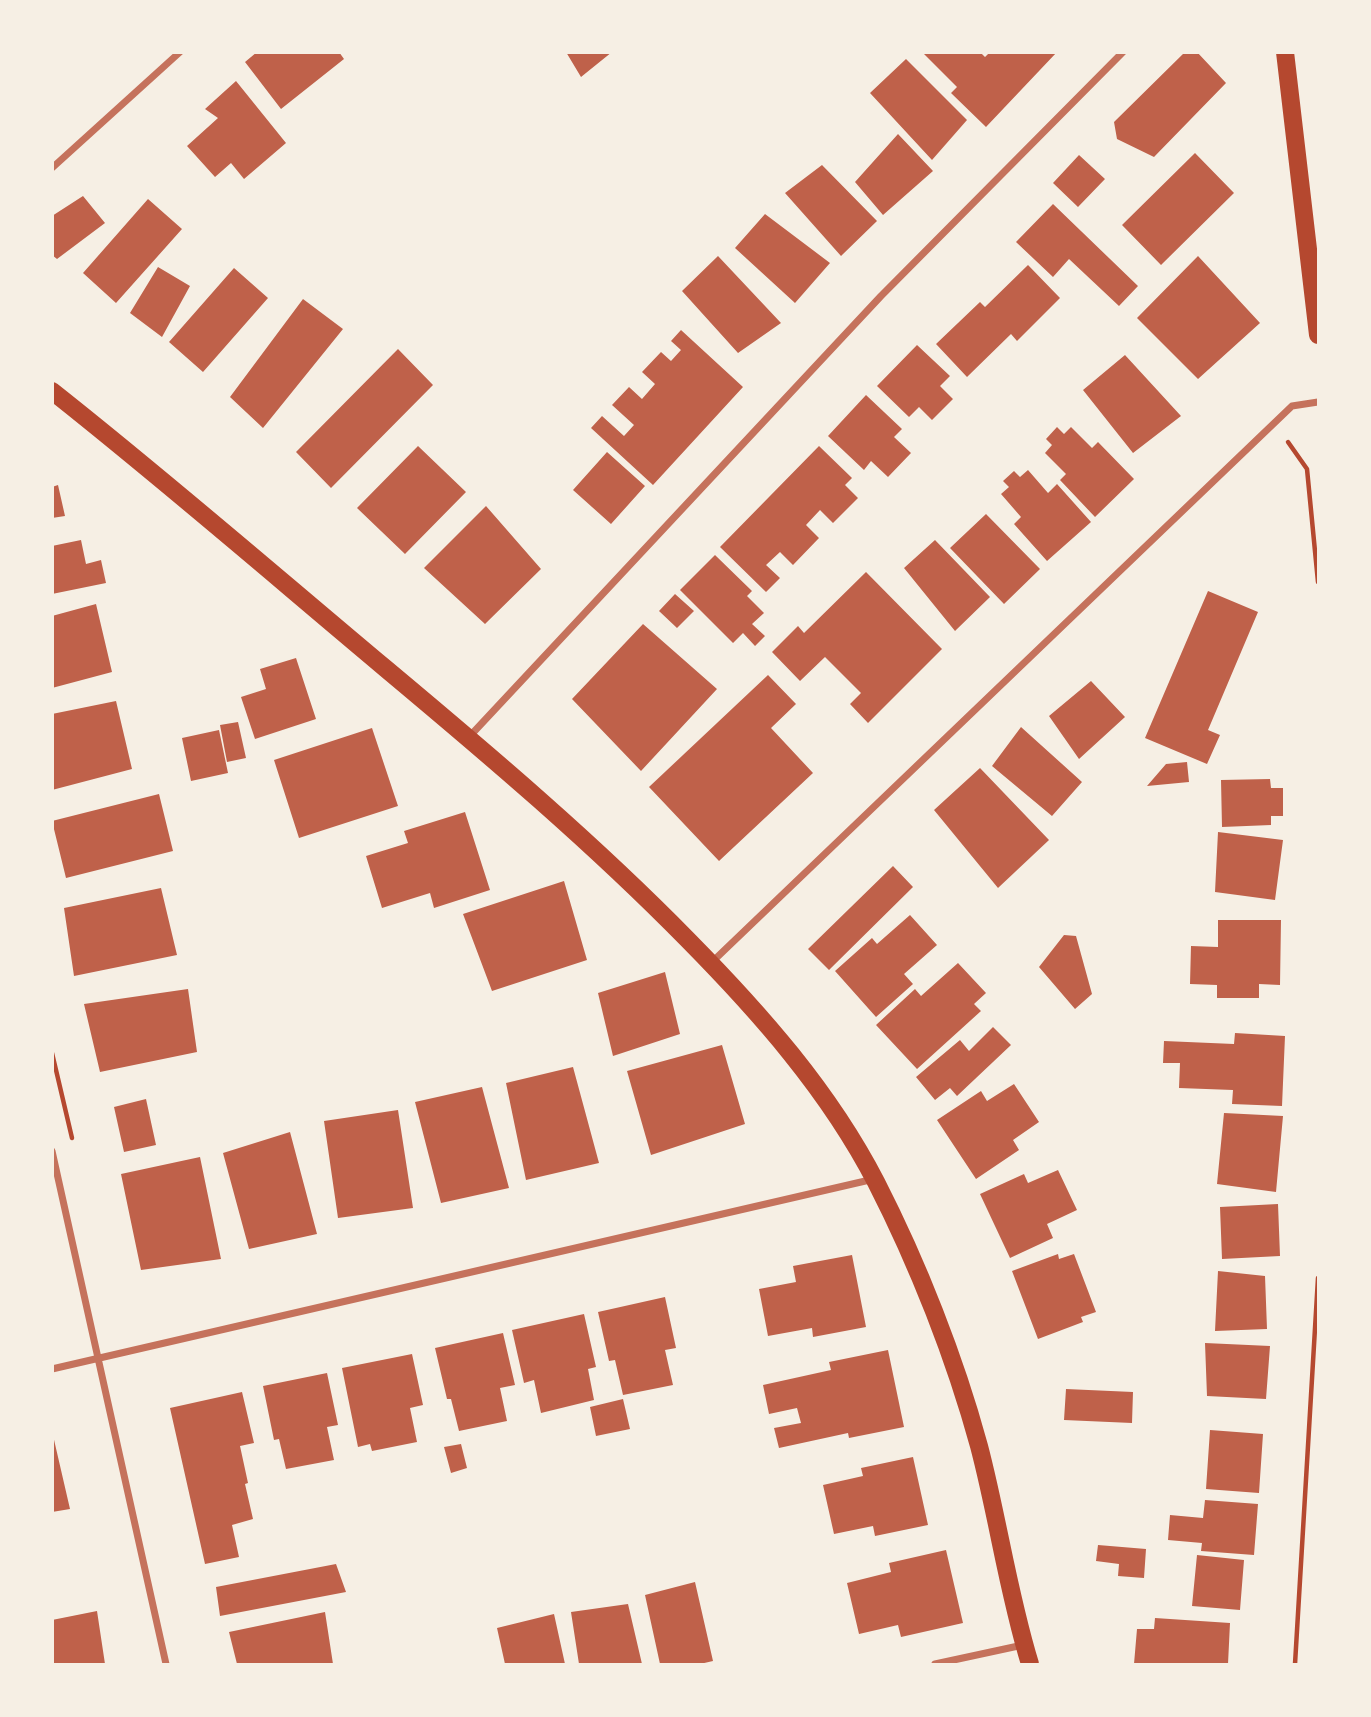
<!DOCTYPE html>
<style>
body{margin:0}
#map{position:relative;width:1371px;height:1717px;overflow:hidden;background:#f6efe4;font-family:"Archivo Narrow",sans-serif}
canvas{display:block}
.frame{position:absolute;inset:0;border:54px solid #f6efe4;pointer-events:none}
</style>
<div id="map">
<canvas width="1371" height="1717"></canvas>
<div class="frame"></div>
</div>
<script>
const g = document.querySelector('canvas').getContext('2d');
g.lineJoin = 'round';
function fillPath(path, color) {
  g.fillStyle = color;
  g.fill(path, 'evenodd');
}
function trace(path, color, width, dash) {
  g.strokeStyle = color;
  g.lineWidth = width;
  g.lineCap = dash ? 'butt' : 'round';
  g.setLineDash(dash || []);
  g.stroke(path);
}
fillPath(new Path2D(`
 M 257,52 L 339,52 L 344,59 L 281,109 L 245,62 Z
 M 566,52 L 612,52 L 581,77 Z
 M 922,52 L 980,52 L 985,57 L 990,52 L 1057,52 L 986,127 L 951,93 L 957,87 Z
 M 1185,52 L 1197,52 L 1226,83 L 1154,157 L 1117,139 L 1114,122 Z
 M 906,59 L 967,120 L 932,160 L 870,93 Z
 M 236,81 L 286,143 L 244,179 L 231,163 L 215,177 L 187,146 L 218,118 L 205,109 Z
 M 898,134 L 933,171 L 883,215 L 855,182 Z
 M 1195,153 L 1234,193 L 1161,265 L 1122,225 Z
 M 1079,155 L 1105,179 L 1078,207 L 1053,183 Z
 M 822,165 L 877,221 L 841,256 L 785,193 Z
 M 83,196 L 105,223 L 57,259 L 52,255 L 52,216 Z
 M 148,199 L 182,229 L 116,303 L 83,273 Z
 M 1053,204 L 1138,286 L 1119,306 L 1069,259 L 1053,277 L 1016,242 Z
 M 765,214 L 830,263 L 795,303 L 735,248 Z
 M 718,256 L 781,323 L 738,353 L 682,291 Z
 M 1198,256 L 1260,323 L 1198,379 L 1137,318 Z
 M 1028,265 L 1060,298 L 1017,341 L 1011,334 L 967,377 L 936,344 L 980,302 L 985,307 Z
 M 158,267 L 190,286 L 162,337 L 130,313 Z
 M 234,268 L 268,298 L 203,372 L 169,342 Z
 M 303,299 L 343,329 L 263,428 L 230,397 Z
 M 681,330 L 743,387 L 653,485 L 591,428 L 602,416 L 624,436 L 634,425 L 612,405 L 629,387 L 642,399 L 655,384 L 642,372 L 661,352 L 671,361 L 681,350 L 671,341 Z
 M 917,345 L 950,376 L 940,386 L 953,399 L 932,420 L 919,407 L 909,417 L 877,386 Z
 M 398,349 L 433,385 L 331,488 L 296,452 Z
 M 1125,355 L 1181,416 L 1133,453 L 1083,390 Z
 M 866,395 L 902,429 L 894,437 L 911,453 L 888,477 L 871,461 L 864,470 L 828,436 Z
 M 1057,427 L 1064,434 L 1071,427 L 1092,448 L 1098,442 L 1134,479 L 1095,517 L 1060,480 L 1066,474 L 1045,453 L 1052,445 L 1046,439 Z
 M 418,446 L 466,492 L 405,554 L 357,508 Z
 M 819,446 L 852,478 L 845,485 L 858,498 L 833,523 L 820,510 L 806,525 L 819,538 L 793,565 L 780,552 L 766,565 L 780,578 L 766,592 L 720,547 Z
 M 607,452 L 645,486 L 611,524 L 573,490 Z
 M 1028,470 L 1048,493 L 1057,484 L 1091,522 L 1047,561 L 1014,524 L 1021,517 L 1001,494 L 1009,487 L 1003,481 L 1014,471 L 1020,477 Z
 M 58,485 L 65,516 L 52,518 L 52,487 Z
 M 486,506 L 541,569 L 485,624 L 424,568 Z
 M 986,514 L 1040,569 L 1004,604 L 950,548 Z
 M 81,540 L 86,564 L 101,560 L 106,583 L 52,594 L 52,546 Z
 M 935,540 L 990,597 L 955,631 L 904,568 Z
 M 715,555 L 752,591 L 747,596 L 764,613 L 752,624 L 765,636 L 755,646 L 743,633 L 733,643 L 680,590 Z
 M 866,572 L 942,649 L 868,723 L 850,704 L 861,693 L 825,657 L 800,681 L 772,652 L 798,626 L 804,633 Z
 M 1208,591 L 1258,612 L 1208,730 L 1220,735 L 1207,764 L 1145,738 Z
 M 675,594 L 694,611 L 677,628 L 659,611 Z
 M 96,604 L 112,672 L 52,688 L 52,616 Z
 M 643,624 L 717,689 L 641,771 L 572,699 Z
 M 296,658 L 316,719 L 255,739 L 241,697 L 266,689 L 260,669 Z
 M 768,675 L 796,704 L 771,728 L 813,773 L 719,861 L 649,787 Z
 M 1091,681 L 1125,717 L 1079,759 L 1049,716 Z
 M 116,701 L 132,769 L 52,790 L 52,714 Z
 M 238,722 L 246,758 L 227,762 L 220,725 Z
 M 1021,727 L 1082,782 L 1052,816 L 992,766 Z
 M 372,728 L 398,806 L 299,838 L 274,760 Z
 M 219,730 L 228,773 L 191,781 L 182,738 Z
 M 1187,762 L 1189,782 L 1147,786 L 1166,764 Z
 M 980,768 L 1049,840 L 998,888 L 934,810 Z
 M 1270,779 L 1271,788 L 1283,788 L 1283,816 L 1271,816 L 1271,825 L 1222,827 L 1221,780 Z
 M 159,794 L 173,851 L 66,878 L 52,821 Z
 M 465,812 L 490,890 L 434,908 L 430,893 L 382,908 L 366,856 L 408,843 L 404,831 Z
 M 1218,832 L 1283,840 L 1275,900 L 1215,892 Z
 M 893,866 L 913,887 L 829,970 L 808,949 Z
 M 564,881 L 587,960 L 492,991 L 463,914 Z
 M 161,888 L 177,955 L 74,976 L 64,908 Z
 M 910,915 L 937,945 L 904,974 L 913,984 L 876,1017 L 835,971 L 872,938 L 877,944 Z
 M 1218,920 L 1281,920 L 1280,985 L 1259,984 L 1259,998 L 1217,998 L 1217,985 L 1190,984 L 1191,946 L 1218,947 Z
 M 1064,935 L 1076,936 L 1092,994 L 1075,1009 L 1039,967 Z
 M 958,963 L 986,993 L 974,1004 L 981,1011 L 917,1069 L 876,1025 L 915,989 L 921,996 Z
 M 665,972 L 680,1034 L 613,1056 L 598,993 Z
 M 188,989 L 197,1052 L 100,1072 L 84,1004 Z
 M 993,1027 L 1011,1045 L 957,1096 L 950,1088 L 935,1100 L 916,1077 L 960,1040 L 969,1051 Z
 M 1235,1033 L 1285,1036 L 1282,1106 L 1232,1104 L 1233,1090 L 1179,1088 L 1180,1063 L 1163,1063 L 1164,1041 L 1234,1044 Z
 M 722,1045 L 745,1124 L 651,1155 L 627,1071 Z
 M 573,1067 L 599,1163 L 526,1180 L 506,1083 Z
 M 1014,1084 L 1039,1122 L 1013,1140 L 1019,1150 L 976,1179 L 937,1120 L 981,1091 L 987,1101 Z
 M 482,1087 L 509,1188 L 441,1203 L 415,1102 Z
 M 146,1099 L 156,1145 L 124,1152 L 114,1107 Z
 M 398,1110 L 413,1208 L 338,1218 L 324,1121 Z
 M 1224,1113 L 1283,1116 L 1276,1192 L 1217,1184 Z
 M 290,1132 L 317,1234 L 249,1249 L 223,1153 Z
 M 200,1157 L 221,1259 L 141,1270 L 121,1174 Z
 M 1058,1170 L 1077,1210 L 1047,1224 L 1053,1238 L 1010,1258 L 980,1194 L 1024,1174 L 1028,1183 Z
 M 1278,1204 L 1280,1256 L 1222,1259 L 1220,1207 Z
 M 1058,1254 L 1059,1259 L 1074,1254 L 1096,1312 L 1081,1317 L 1083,1322 L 1038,1339 L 1012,1271 Z
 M 852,1255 L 866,1327 L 813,1337 L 812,1328 L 768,1336 L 759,1289 L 796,1282 L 793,1266 Z
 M 1218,1271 L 1265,1276 L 1267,1329 L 1215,1331 Z
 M 665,1297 L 676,1348 L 665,1350 L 673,1385 L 623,1395 L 615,1360 L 609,1361 L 598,1312 Z
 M 584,1314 L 596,1367 L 588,1369 L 594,1400 L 541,1413 L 534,1380 L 524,1383 L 512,1330 Z
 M 503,1333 L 515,1385 L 500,1388 L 507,1421 L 459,1431 L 451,1399 L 447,1399 L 435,1348 Z
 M 1205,1343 L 1270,1346 L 1266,1399 L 1207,1396 Z
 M 888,1350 L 904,1427 L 849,1438 L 848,1433 L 779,1448 L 774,1428 L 801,1423 L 797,1408 L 769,1414 L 763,1385 L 831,1370 L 829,1362 Z
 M 412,1354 L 423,1405 L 410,1408 L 417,1442 L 372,1451 L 370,1444 L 358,1447 L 342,1368 Z
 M 327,1373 L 338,1425 L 327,1427 L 334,1460 L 286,1469 L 279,1439 L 274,1440 L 263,1386 Z
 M 1066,1389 L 1133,1392 L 1132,1423 L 1064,1420 Z
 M 242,1392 L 254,1443 L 240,1446 L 248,1483 L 245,1484 L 253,1519 L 232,1525 L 239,1557 L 205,1564 L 170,1408 Z
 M 623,1399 L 630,1429 L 596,1436 L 590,1407 Z
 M 1210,1430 L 1263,1434 L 1259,1493 L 1206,1489 Z
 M 52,1431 L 70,1509 L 52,1512 Z
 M 461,1444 L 467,1468 L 451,1473 L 444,1447 Z
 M 913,1457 L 928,1525 L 875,1536 L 873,1526 L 834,1534 L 823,1485 L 863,1476 L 861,1468 Z
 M 1205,1500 L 1258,1504 L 1254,1555 L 1201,1551 L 1202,1543 L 1168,1540 L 1170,1515 L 1203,1518 Z
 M 1098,1545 L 1146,1549 L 1144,1578 L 1118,1576 L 1119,1564 L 1096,1561 Z
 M 946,1550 L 963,1623 L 901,1637 L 898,1625 L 859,1634 L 847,1583 L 891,1572 L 889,1563 Z
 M 1197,1555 L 1244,1560 L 1240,1610 L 1192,1606 Z
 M 336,1564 L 346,1592 L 220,1616 L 216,1587 Z
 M 695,1582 L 713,1661 L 700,1664 L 660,1664 L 645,1595 Z
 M 628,1604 L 642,1664 L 579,1664 L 571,1612 Z
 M 97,1611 L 105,1664 L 52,1664 L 52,1620 Z
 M 325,1612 L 333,1664 L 237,1664 L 229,1632 Z
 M 554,1614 L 565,1664 L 505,1664 L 497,1628 Z
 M 1155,1618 L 1230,1623 L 1228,1664 L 1134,1664 L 1137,1629 L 1154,1629 Z`), '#bf614a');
trace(new Path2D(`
 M 1288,442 L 1307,469 L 1318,582
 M 52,1053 L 72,1138
 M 1295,1664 L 1318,1278`), '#b5482f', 4.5);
trace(new Path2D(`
 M 52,168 L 180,52
 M 469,737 L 881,296 L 1123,52
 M 711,963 L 1292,406 L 1318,402
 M 52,1151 L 166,1664
 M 52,1369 L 874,1179
 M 935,1664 L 1023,1645`), '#c5725c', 7);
trace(new Path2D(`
 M 1285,52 L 1318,335
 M 52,391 C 166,481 274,575 385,668 C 489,755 593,843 688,940 C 760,1013 829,1091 876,1182 C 918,1264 955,1358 979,1446 C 998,1518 1008,1593 1030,1664`), '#b5482f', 18);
</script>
